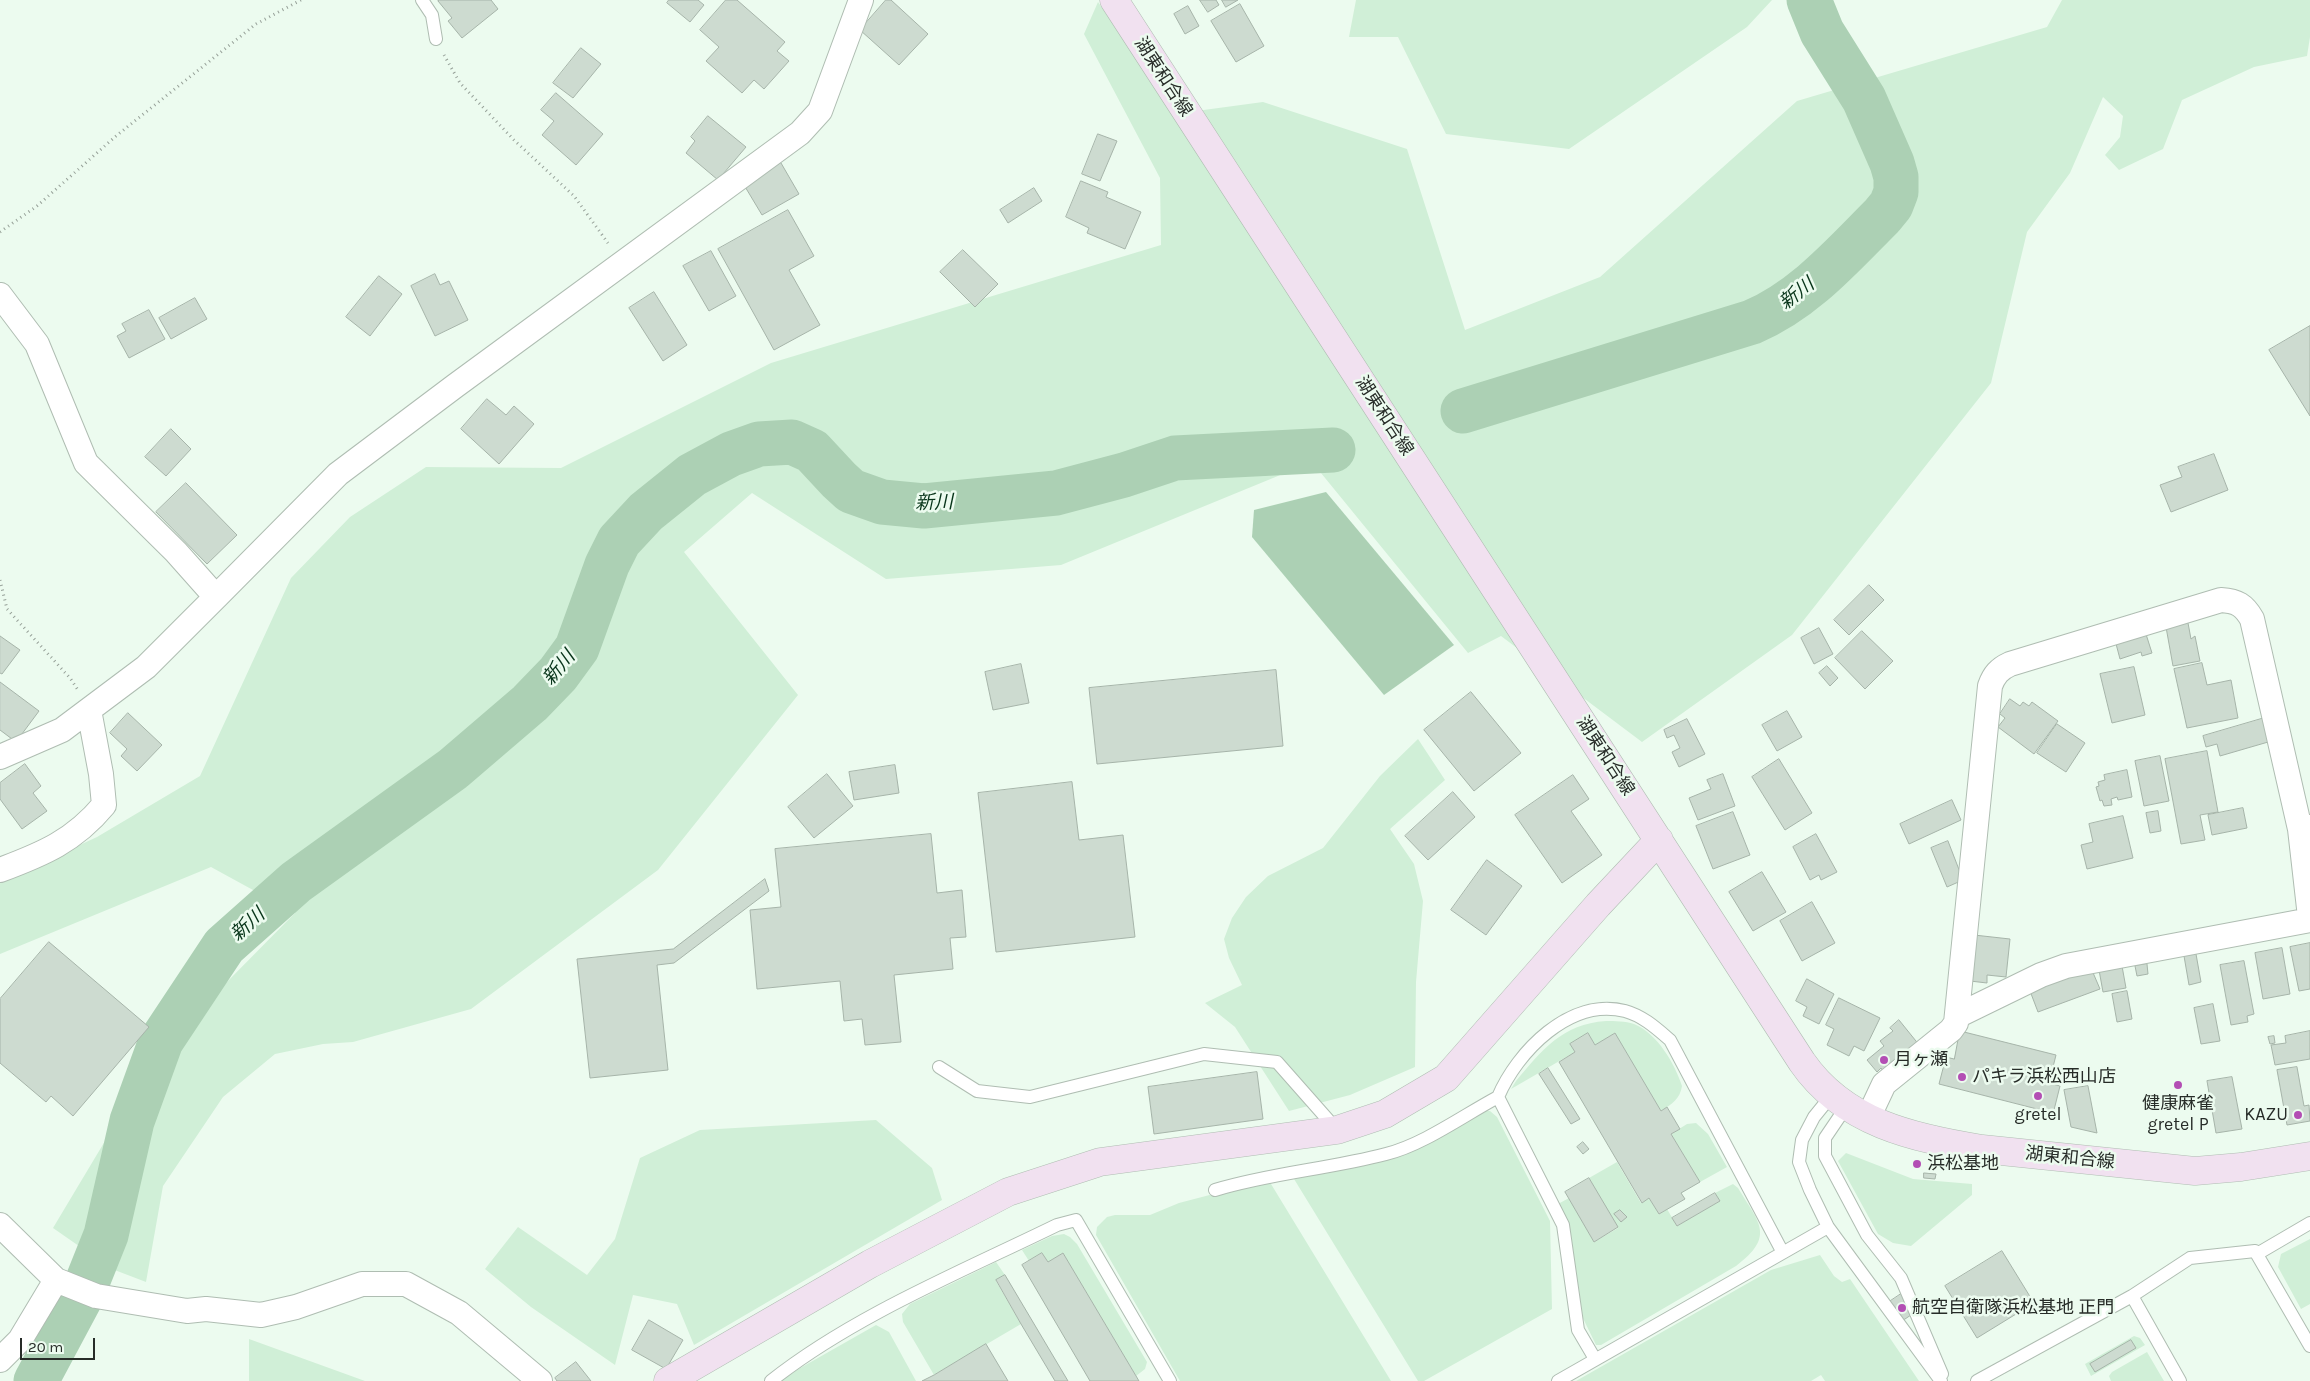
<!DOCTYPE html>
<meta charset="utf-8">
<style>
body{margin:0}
#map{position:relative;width:2310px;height:1381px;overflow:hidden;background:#ecfbef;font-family:Karla,sans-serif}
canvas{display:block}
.scale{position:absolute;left:20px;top:1338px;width:75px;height:22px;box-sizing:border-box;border:2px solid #272c28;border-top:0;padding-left:6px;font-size:15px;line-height:18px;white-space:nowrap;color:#272c28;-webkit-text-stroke:4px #ecfbef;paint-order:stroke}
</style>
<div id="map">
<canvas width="2310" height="1381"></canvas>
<div class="scale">20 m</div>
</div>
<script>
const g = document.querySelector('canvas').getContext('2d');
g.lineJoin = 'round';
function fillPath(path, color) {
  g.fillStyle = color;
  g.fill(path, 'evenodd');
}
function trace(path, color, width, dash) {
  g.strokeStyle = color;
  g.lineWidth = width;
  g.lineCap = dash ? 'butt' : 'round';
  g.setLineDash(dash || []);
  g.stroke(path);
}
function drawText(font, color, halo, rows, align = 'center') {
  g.font = font + ' Karla,"Noto Sans JP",sans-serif';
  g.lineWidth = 5;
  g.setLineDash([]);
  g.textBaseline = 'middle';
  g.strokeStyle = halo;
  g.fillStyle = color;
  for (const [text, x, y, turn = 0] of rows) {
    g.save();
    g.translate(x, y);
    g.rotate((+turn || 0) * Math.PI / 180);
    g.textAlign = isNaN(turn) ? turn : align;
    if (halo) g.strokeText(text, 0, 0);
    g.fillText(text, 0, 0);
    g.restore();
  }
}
fillPath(new Path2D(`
 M 1356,0 L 1772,0 L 1747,27 L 1569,149 L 1446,134 L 1398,37 L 1349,37 Z
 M 2062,0 L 2310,0 L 2310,37 L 2307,56 L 2254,67 L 2182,100 L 2163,149 L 2119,170 L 2105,155 L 2120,137 L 2123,116 L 2103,97 L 2070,173 L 2027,232 L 1991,383 L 1792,635 L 1642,742 L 1501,636 L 1468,653 L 1312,462 L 1061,565 L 886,579 L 752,493 L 684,552 L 798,695 L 658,870 L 471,1009 L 353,1042 L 323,1044 L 275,1054 L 223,1097 L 163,1186 L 146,1282 L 112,1269 L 53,1228 L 111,1131 L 221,988 L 295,913 L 211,867 L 0,954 L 0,882 L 97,837 L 200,776 L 291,578 L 350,517 L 426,467 L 561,468 L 771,363 L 1161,245 L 1160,178 L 1084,34 L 1098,2 L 1174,114 L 1263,102 L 1407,149 L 1465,330 L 1600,277 L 1797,101 L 2047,27 Z
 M 1418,739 L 1445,780 L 1390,829 L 1414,864 L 1423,901 L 1416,982 L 1415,1067 L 1350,1095 L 1289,1111 L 1235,1027 L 1205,1003 L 1242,985 L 1229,958 L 1224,939 L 1232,918 L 1246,897 L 1268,876 L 1323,848 L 1380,776 Z
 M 1606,1021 C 1615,1021 1625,1021 1634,1024 C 1657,1033 1675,1064 1682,1086 C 1680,1099 1672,1104 1661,1111 L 1615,1033 L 1595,1045 L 1588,1033 L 1570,1044 L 1575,1052 L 1511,1089 L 1516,1081 C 1542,1050 1562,1024 1606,1021 Z
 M 1483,1111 L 1490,1111 L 1497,1117 L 1550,1221 L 1552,1309 L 1424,1381 L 1418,1381 L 1294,1179 L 1382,1161 Z
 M 876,1120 L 932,1168 L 942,1200 L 694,1345 L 677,1304 L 633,1295 L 615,1365 L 531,1307 L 485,1269 L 518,1227 L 587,1275 L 615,1239 L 640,1158 L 700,1130 Z
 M 1696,1123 L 1708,1134 L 1727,1167 L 1700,1182 L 1671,1134 L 1687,1124 Z
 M 1846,1153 L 1913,1179 L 1972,1184 L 1972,1195 L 1911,1246 L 1893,1243 L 1878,1234 L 1838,1161 Z
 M 1617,1162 L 1641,1203 L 1649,1198 L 1659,1214 L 1667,1209 L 1677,1226 L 1720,1201 L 1715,1193 L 1733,1184 L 1738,1188 C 1759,1223 1776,1236 1736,1266 L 1601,1345 L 1596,1345 L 1578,1308 L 1558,1204 L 1569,1198 L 1594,1242 L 1618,1228 L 1589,1178 Z
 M 1267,1180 L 1271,1184 L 1391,1381 L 1180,1381 L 1096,1235 L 1097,1227 L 1107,1217 L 1115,1215 L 1150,1215 L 1179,1203 Z
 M 1064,1234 L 1070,1237 L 1077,1244 L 1147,1362 L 1145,1369 L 1136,1376 L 1063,1253 L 1048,1262 L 1042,1253 L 1029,1261 L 1022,1250 L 1052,1236 Z
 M 2310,1239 L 2310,1304 L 2301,1309 L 2278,1267 L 2281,1254 Z
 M 1820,1255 L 1834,1276 L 1842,1282 L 1850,1279 L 1919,1381 L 1825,1381 L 1821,1375 L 1811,1381 L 1576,1381 L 1771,1270 Z
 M 996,1262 L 1005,1275 L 996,1281 L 1021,1324 L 934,1375 L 903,1322 L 902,1314 L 910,1304 Z
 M 876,1325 L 889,1332 L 916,1381 L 781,1381 L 795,1371 Z
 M 2134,1336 L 2140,1338 L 2145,1345 L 2091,1376 L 2085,1364 Z
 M 249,1339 L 365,1381 L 249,1381 Z
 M 2147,1352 L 2164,1381 L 2111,1381 L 2109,1376 L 2112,1372 Z`), '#d0efd7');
fillPath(new Path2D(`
 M 1326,492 L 1454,645 L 1384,695 L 1252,537 L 1254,510 Z`), '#acd0b4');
trace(new Path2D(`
 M 1463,411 L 1752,322 C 1804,300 1842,256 1882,216 L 1891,205 L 1896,192 L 1896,177 L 1892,163 L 1864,99 L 1822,32 L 1809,0
 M 36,1381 L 82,1295 L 106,1235 L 132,1121 L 161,1041 L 224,946 L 296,882 L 453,769 L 530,703 L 558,674 L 577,648 L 607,565 L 619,541 L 646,512 L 692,475 L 731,454 L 759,444 L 792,442 L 812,451 L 839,480 L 851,491 L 882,502 L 924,506 L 1056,493 L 1124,475 L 1175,458 L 1333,450`), '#acd0b4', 45);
const building = new Path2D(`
 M 440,0 L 491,0 L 498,9 L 462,38 L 448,21 L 452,18 L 438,1 Z
 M 669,0 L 698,0 L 704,5 L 690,22 L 667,3 Z
 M 726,0 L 737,0 L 785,42 L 777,51 L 789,61 L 764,89 L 754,80 L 742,93 L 706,61 L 719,47 L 700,30 Z
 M 886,0 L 891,0 L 928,34 L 899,65 L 860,30 Z
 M 1200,0 L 1216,0 L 1219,5 L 1208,12 Z
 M 1222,0 L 1238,0 L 1226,7 Z
 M 1240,4 L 1264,46 L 1236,62 L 1211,21 Z
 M 1188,6 L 1199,26 L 1185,34 L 1174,14 Z
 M 581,48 L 601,64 L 573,98 L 553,83 Z
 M 556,93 L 603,134 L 576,165 L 542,135 L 554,121 L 541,110 Z
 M 708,116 L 746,147 L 718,180 L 686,153 L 695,141 L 691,137 Z
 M 1098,134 L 1117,141 L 1100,181 L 1082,174 Z
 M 781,163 L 799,194 L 762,215 L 744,185 Z
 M 1081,181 L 1108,192 L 1106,197 L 1141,212 L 1125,249 L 1087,233 L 1089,228 L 1066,217 Z
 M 1034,188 L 1042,201 L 1008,223 L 1000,210 Z
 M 788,210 L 814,256 L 789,270 L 820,325 L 774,350 L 718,249 Z
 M 963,250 L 998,284 L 975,307 L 940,272 Z
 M 711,251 L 736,296 L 709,311 L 683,266 Z
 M 435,274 L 440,285 L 449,281 L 468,320 L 435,336 L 411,286 Z
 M 379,276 L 402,294 L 370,336 L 346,317 Z
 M 654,292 L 687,345 L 663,361 L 629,308 Z
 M 195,298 L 207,319 L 171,339 L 159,318 Z
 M 149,310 L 165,339 L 129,358 L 117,336 L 126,331 L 122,324 Z
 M 2310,326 L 2310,416 L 2269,350 Z
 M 487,399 L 506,415 L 514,406 L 534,424 L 499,464 L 461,429 Z
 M 171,429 L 191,449 L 166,476 L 145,457 Z
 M 2214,454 L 2228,490 L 2171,512 L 2160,485 L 2182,477 L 2178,467 Z
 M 186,483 L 237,535 L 207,564 L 156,512 Z
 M 1869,585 L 1884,600 L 1849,635 L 1834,620 Z
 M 2188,623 L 2191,639 L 2195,636 L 2200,661 L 2173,666 L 2166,627 Z
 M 1819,628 L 1833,654 L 1814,664 L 1801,638 Z
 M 1862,631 L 1893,661 L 1865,689 L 1835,658 Z
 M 2145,631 L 2152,653 L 2142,656 L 2141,652 L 2120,659 L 2115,640 Z
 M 0,636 L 20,650 L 2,674 L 0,673 Z
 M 2202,663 L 2207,685 L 2231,680 L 2238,718 L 2187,728 L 2174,669 Z
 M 1021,664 L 1029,703 L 993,710 L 985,672 Z
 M 1827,666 L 1838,678 L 1830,686 L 1819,673 Z
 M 2134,667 L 2145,715 L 2112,723 L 2100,674 Z
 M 1276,670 L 1283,746 L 1097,764 L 1089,688 Z
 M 0,682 L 39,711 L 16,742 L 0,730 Z
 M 1471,692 L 1521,753 L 1474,791 L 1424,730 Z
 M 2010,699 L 2020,706 L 2023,702 L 2029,706 L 2032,702 L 2058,721 L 2034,754 L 1998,727 L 2005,718 L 2000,714 Z
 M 1787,711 L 1802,737 L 1777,751 L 1762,725 Z
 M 128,713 L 162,745 L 137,771 L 121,756 L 127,749 L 110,733 Z
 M 2268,717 L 2275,740 L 2220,756 L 2217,744 L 2206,747 L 2203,736 Z
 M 1687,719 L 1705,754 L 1679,767 L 1672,752 L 1680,748 L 1674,735 L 1667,738 L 1664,730 Z
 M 2057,724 L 2085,743 L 2066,772 L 2037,753 Z
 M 2207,751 L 2218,812 L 2200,815 L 2205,840 L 2181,844 L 2165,759 Z
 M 2160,756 L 2169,801 L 2144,806 L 2135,761 Z
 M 1779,759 L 1812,813 L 1785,830 L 1752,777 Z
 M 25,764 L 41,786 L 33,793 L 47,811 L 22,829 L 0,799 L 0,783 Z
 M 895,765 L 899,793 L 854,800 L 849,772 Z
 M 2127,770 L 2132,797 L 2118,800 L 2117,797 L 2111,799 L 2112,805 L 2104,806 L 2102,800 L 2100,801 L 2096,787 L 2099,786 L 2098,782 L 2105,780 L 2104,775 Z
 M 827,774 L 853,806 L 814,838 L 788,807 Z
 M 1723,774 L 1735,806 L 1698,820 L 1689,798 L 1711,789 L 1707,780 Z
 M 1573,775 L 1589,799 L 1571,811 L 1602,855 L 1562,883 L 1515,815 Z
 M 1072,782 L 1079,840 L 1123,835 L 1135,937 L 996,952 L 978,793 Z
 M 1453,792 L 1475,817 L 1428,860 L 1405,836 Z
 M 1952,800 L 1961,820 L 1909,844 L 1900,824 Z
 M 2243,808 L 2247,828 L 2212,835 L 2208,815 Z
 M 2158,811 L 2161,831 L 2150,833 L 2146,813 Z
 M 1733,812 L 1750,855 L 1713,869 L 1696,826 Z
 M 2123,816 L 2133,858 L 2087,869 L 2081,845 L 2093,842 L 2089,824 Z
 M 931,834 L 937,893 L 962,890 L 966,937 L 950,938 L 953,969 L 894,975 L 901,1042 L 865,1045 L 862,1019 L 844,1021 L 840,981 L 757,989 L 750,910 L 781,907 L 775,849 Z
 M 1816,834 L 1837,872 L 1821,880 L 1819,875 L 1810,880 L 1793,847 Z
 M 1948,841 L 1963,880 L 1947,887 L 1931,848 Z
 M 1487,860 L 1522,886 L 1486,935 L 1451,910 Z
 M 1762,872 L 1786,912 L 1753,931 L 1729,892 Z
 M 765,879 L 769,891 L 674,963 L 657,965 L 668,1070 L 590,1078 L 577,959 L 673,949 Z
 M 1812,902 L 1835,943 L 1802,961 L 1780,921 Z
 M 1974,935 L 2010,939 L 2006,977 L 1987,975 L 1987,983 L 1970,981 Z
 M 49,942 L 149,1027 L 73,1116 L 51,1096 L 46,1102 L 0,1063 L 0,999 Z
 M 2310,943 L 2310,989 L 2299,991 L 2290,947 Z
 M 2282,948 L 2290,994 L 2263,999 L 2255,953 Z
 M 2196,954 L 2201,982 L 2189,985 L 2184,956 Z
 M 2244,961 L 2254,1014 L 2247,1016 L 2248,1022 L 2231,1025 L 2220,965 Z
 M 2147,964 L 2148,974 L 2137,976 L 2135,966 Z
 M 2122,966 L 2126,988 L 2103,992 L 2099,970 Z
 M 2091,968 L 2100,989 L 2038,1012 L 2030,991 Z
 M 1807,979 L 1834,994 L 1819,1024 L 1803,1016 L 1807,1007 L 1796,1001 Z
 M 2127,991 L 2132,1019 L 2117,1022 L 2112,994 Z
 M 1839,998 L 1880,1018 L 1864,1051 L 1854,1046 L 1849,1056 L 1827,1045 L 1834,1029 L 1826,1025 Z
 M 2213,1004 L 2220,1041 L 2201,1044 L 2194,1008 Z
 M 1899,1020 L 1920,1046 L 1885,1074 L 1881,1068 L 1877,1072 L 1867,1060 L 1884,1046 L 1880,1041 L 1893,1031 L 1890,1028 Z
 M 1960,1031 L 2056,1055 L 2049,1083 L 2060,1086 L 2052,1118 L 2040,1115 L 2041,1110 L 1939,1084 L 1946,1057 L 1954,1059 Z
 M 2310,1031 L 2310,1059 L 2275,1065 L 2271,1045 L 2286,1043 L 2285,1036 Z
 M 1588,1033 L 1595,1045 L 1615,1033 L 1661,1111 L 1667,1107 L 1680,1129 L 1671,1134 L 1700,1182 L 1681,1193 L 1685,1199 L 1659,1214 L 1649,1198 L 1642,1203 L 1559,1062 L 1575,1052 L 1570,1044 Z
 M 2274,1036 L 2275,1043 L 2270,1044 L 2268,1037 Z
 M 2297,1067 L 2304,1106 L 2309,1105 L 2310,1121 L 2287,1125 L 2277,1070 Z
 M 1548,1068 L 1580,1119 L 1571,1124 L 1539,1074 Z
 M 1257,1072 L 1263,1119 L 1154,1134 L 1148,1087 Z
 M 2232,1077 L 2242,1129 L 2216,1133 L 2207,1081 Z
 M 2088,1086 L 2097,1133 L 2071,1127 L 2064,1090 Z
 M 1583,1142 L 1589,1149 L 1583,1154 L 1577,1147 Z
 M 1924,1173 L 1936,1174 L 1935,1179 L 1924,1178 Z
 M 1589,1178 L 1618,1227 L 1594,1242 L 1565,1192 Z
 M 1715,1193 L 1720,1201 L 1677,1226 L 1672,1218 Z
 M 1620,1210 L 1627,1217 L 1621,1222 L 1614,1214 Z
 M 2002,1251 L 2034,1303 L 1977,1338 L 1945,1286 Z
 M 1042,1253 L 1048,1262 L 1063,1253 L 1139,1381 L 1090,1381 L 1022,1265 Z
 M 1005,1275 L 1068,1381 L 1055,1381 L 1021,1324 L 996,1280 Z
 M 1901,1294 L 1914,1313 L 1902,1321 L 1889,1302 Z
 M 649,1320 L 683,1340 L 666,1369 L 632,1350 Z
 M 2131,1340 L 2136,1348 L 2095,1372 L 2090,1364 Z
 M 986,1344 L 1008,1381 L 922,1381 L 934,1375 Z
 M 576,1362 L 591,1381 L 557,1381 L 555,1378 Z`);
fillPath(building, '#cddbd0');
trace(building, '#a6b4a9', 1);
const lane = new Path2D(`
 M 422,0 L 432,15 L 436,39
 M 939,1067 L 977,1091 L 1030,1097 L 1204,1054 L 1277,1062 L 1337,1130
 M 1831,1096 L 1814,1117 L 1802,1140 L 1799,1162 L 1810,1190 L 1828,1227 L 1941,1381
 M 1846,1107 L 1825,1138 L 1825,1156 L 1867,1235 L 1901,1278 L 1942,1374
 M 1215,1190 C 1271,1173 1329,1169 1386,1154 C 1423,1145 1464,1115 1498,1097
 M 2257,1254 L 2310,1223
 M 2132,1296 L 2180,1381
 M 1595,1359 L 1578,1330 L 1563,1225 L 1498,1097 C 1517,1052 1570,997 1625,1011 C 1643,1016 1656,1028 1670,1040 L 1782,1251
 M 771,1381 C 853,1316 963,1271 1057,1225 L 1076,1220 L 1170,1381
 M 1558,1381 L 1828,1227
 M 1977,1381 L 2132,1296 L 2190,1258 L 2255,1251 L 2310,1346`);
const street = new Path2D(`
 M 0,295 L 37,344 L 86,463 L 176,552 L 216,597 L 338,474 L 455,386 L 800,133 L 820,111 L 861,0
 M 0,757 L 62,730 L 146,667 L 216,597
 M 2310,827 L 2300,829 L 2310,917
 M 0,870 C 43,854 74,841 104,805 L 101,774 L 89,710
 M 1957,1016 L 2041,975 L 2066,966 L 2310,920
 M 1868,1118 L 1884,1084 L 1951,1030 L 1956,1023 L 1990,686 C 1994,675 1999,669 2010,664 L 2221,600 C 2237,601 2244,605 2252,619 L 2300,829
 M 0,1225 L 56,1280
 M 0,1360 L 20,1340 L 56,1280 L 96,1296 L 187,1311 L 206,1309 L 261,1315 L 296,1307 L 362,1284 L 406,1284 L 459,1313 L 540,1381`);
const secondary = new Path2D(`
 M 1114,0 L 1802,1062 C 1844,1123 1913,1138 1982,1149 L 2195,1171 L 2241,1167 L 2310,1156
 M 668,1381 L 870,1264 L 1008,1192 L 1100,1162 L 1337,1130 L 1385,1114 L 1446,1078 L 1598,905 L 1659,840`);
trace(lane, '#afbdb2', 14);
trace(street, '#afbdb2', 26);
trace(secondary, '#afbdb2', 29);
trace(new Path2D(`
 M 444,55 L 460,83 L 514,140 L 574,196 L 608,243
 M 0,232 L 37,206 L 116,136 L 256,24 L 301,0
 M 0,580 L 7,609 L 70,678 L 78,690`), '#96a098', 3, [1, 4]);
trace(lane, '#fff', 12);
trace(street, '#fff', 24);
trace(secondary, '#f1e1f0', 28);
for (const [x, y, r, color] of [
 [1884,1060,5,"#b34eb4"],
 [1962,1077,5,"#b34eb4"],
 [2178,1085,5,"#b34eb4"],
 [2038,1096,5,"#b34eb4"],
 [2298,1115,5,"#b34eb4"],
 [1917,1164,5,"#b34eb4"],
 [1902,1308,5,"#b34eb4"]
]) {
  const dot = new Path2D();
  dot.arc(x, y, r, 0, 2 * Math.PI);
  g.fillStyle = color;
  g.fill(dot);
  trace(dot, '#ecfbef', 2);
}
drawText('18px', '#272c28', '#ecfbef', [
 ["湖東和合線",1163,77,57],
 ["湖東和合線",1384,416,57],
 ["湖東和合線",1605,756,57],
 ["湖東和合線",2070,1158,6]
]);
drawText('18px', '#272c28', '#ecfbef', [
 ["月ヶ瀬",1894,1060],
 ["パキラ浜松西山店",1972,1077],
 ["健康麻雀",2178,1104,"center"],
 ["gretel P",2178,1125,"center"],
 ["gretel",2038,1115,"center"],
 ["KAZU",2288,1115,"right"],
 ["浜松基地",1927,1164],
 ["航空自衛隊浜松基地 正門",1912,1308]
], 'left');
drawText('italic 19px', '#073419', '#ecfbef', [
 ["新川",1797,294,-38],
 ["新川",934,503,-2],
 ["新川",559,668,-50],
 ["新川",248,925,-42]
]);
</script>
